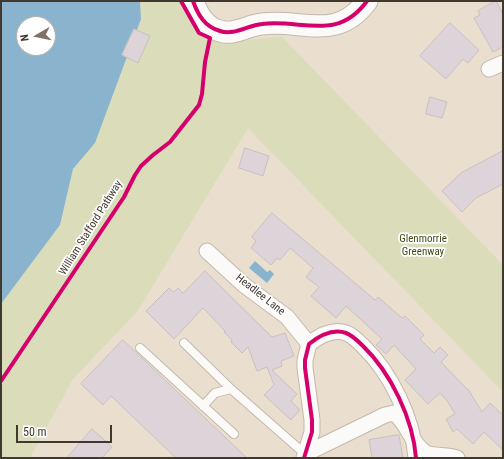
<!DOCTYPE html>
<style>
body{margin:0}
#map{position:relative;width:504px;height:459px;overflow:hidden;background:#eadece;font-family:"Roboto Condensed",sans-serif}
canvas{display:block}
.frame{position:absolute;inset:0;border:2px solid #42392e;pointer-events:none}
.north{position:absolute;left:16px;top:16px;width:40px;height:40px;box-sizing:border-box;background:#fff;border:1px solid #b3b0ab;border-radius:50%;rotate:261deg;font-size:11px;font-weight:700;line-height:16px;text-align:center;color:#42392e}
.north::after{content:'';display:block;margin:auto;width:14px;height:18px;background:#7d7366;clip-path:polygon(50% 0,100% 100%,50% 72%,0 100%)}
.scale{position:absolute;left:16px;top:425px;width:96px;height:18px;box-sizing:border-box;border:2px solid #42392e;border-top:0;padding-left:5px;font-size:12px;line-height:14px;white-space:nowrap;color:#42392e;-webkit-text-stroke:3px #fff;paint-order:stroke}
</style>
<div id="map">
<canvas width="504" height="459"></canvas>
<div class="frame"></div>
<div class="north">N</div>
<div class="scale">50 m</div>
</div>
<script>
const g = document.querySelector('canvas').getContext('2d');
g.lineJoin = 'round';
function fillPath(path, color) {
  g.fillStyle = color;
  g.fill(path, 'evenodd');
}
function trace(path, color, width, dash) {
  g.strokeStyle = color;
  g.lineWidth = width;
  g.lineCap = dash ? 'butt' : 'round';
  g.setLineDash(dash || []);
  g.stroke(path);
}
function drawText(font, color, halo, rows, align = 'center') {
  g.font = font + ' "Roboto Condensed",sans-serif';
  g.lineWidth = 3.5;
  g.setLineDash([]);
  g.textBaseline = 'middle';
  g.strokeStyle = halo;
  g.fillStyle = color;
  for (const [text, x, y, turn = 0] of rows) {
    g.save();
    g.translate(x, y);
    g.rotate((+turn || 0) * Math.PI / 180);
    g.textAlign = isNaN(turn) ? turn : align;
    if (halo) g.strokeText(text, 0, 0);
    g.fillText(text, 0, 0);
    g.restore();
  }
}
fillPath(new Path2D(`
 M 140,1 L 186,1 L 228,41 C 246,42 264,37 282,37 L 503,265 L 503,392 L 248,128 L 137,312 L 73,379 L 30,458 L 1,458 L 1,304 L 60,225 L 73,169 L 95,143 L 141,19 Z`), '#dadcba');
fillPath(new Path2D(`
 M 1,1 L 140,1 L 141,19 L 95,143 L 73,169 L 60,225 L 1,304 ZM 24,24 L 48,24 L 48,48 L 24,48 Z
 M 255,261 L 267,272 L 270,270 L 274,274 L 267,283 L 249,268 Z`), '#8ab4cd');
const building = new Path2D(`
 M 496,1 L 503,14 L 503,47 L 493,52 L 474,18 L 480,15 L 478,11 Z
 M 450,23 L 479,50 L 468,63 L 463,59 L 446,79 L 420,56 Z
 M 134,29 L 150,36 L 138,63 L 122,55 Z
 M 430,97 L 447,102 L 442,118 L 426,114 Z
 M 245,148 L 269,156 L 263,176 L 239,168 Z
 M 503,151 L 503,184 L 476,198 L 462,212 L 442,191 L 461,173 Z
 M 272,213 L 375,300 L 378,297 L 402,318 L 405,316 L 424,335 L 420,339 L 434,353 L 440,347 L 448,355 L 441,362 L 467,389 L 468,389 L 482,412 L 490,403 L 503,415 L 503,450 L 484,432 L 473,444 L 457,429 L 453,432 L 446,419 L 455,414 L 448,402 L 440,393 L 428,404 L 405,380 L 416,369 L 394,345 L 386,354 L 376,345 L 382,339 L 346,306 L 336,318 L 311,296 L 319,287 L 306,277 L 313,268 L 290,248 L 280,260 L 277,258 L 271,265 L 251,248 L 256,241 L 252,237 Z
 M 205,271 L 272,337 L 285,333 L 294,356 L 281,361 L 282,366 L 272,370 L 297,394 L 291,401 L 300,410 L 291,420 L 264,395 L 274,385 L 267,367 L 257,371 L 248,347 L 242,353 L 231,342 L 232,340 L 224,332 L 225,331 L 203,308 L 174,339 L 146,311 L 169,288 L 174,292 L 178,288 L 183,293 Z
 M 123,340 L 247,458 L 176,458 L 111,396 L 103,405 L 81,384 Z
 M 92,429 L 112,447 L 102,458 L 67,458 Z
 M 399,435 L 403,458 L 372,458 L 369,440 Z`);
fillPath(building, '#dcd4d8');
trace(building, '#c8c1bf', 1);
const lane = new Path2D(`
 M 184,343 L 231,389
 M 140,348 L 234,434
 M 203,406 L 215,393 L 231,389 L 305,454`);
const street = new Path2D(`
 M 489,69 L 503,63
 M 207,251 L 244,285 L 287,317 L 309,344
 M 305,454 L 385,415 L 394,413 C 408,423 411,444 426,453 C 432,456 448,455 457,458
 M 304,458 L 312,432 L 312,420 L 305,368 L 305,360 L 309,344 C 319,336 332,328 346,333 C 352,335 358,341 363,346 C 391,373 413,419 416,458`);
const secondary = new Path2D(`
 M 193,1 C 198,15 205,27 220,31 C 234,36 248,25 262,24 C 303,19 337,42 367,1`);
trace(lane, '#c2b9ac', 10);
trace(street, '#c2b9ac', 17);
trace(secondary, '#c2b9ac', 23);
trace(new Path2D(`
 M 1,381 L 124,197 L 135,175 L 141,166 L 153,155 L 170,142 L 199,105 L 202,94 L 205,62 L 209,44`), '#d6d3cf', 2.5, [1, 3]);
trace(lane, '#fcfaf8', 8);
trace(street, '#fcfaf8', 15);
trace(secondary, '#fcfaf8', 21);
trace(new Path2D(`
 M 193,1 C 198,15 205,27 220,31 C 234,36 248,25 262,24 C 303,19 337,42 367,1
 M 1,381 L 124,197 L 135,175 L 141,166 L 153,155 L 170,142 L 199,105 L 202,94 L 205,62 L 210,38 L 199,33 L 181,1
 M 304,458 L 312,432 L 312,420 L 305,368 L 305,360 L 309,344 C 319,336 332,328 346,333 C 352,335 358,341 363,346 C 391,373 413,419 416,458`), '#d6006c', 4);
drawText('11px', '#42392e', '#fff', [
 ["William Stafford Pathway",91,228,-58],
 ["Headlee Lane",260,295,38]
]);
drawText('11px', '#3f4b1a', '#fff', [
 ["Glenmorrie",423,239],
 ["Greenway",423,252]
]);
</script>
